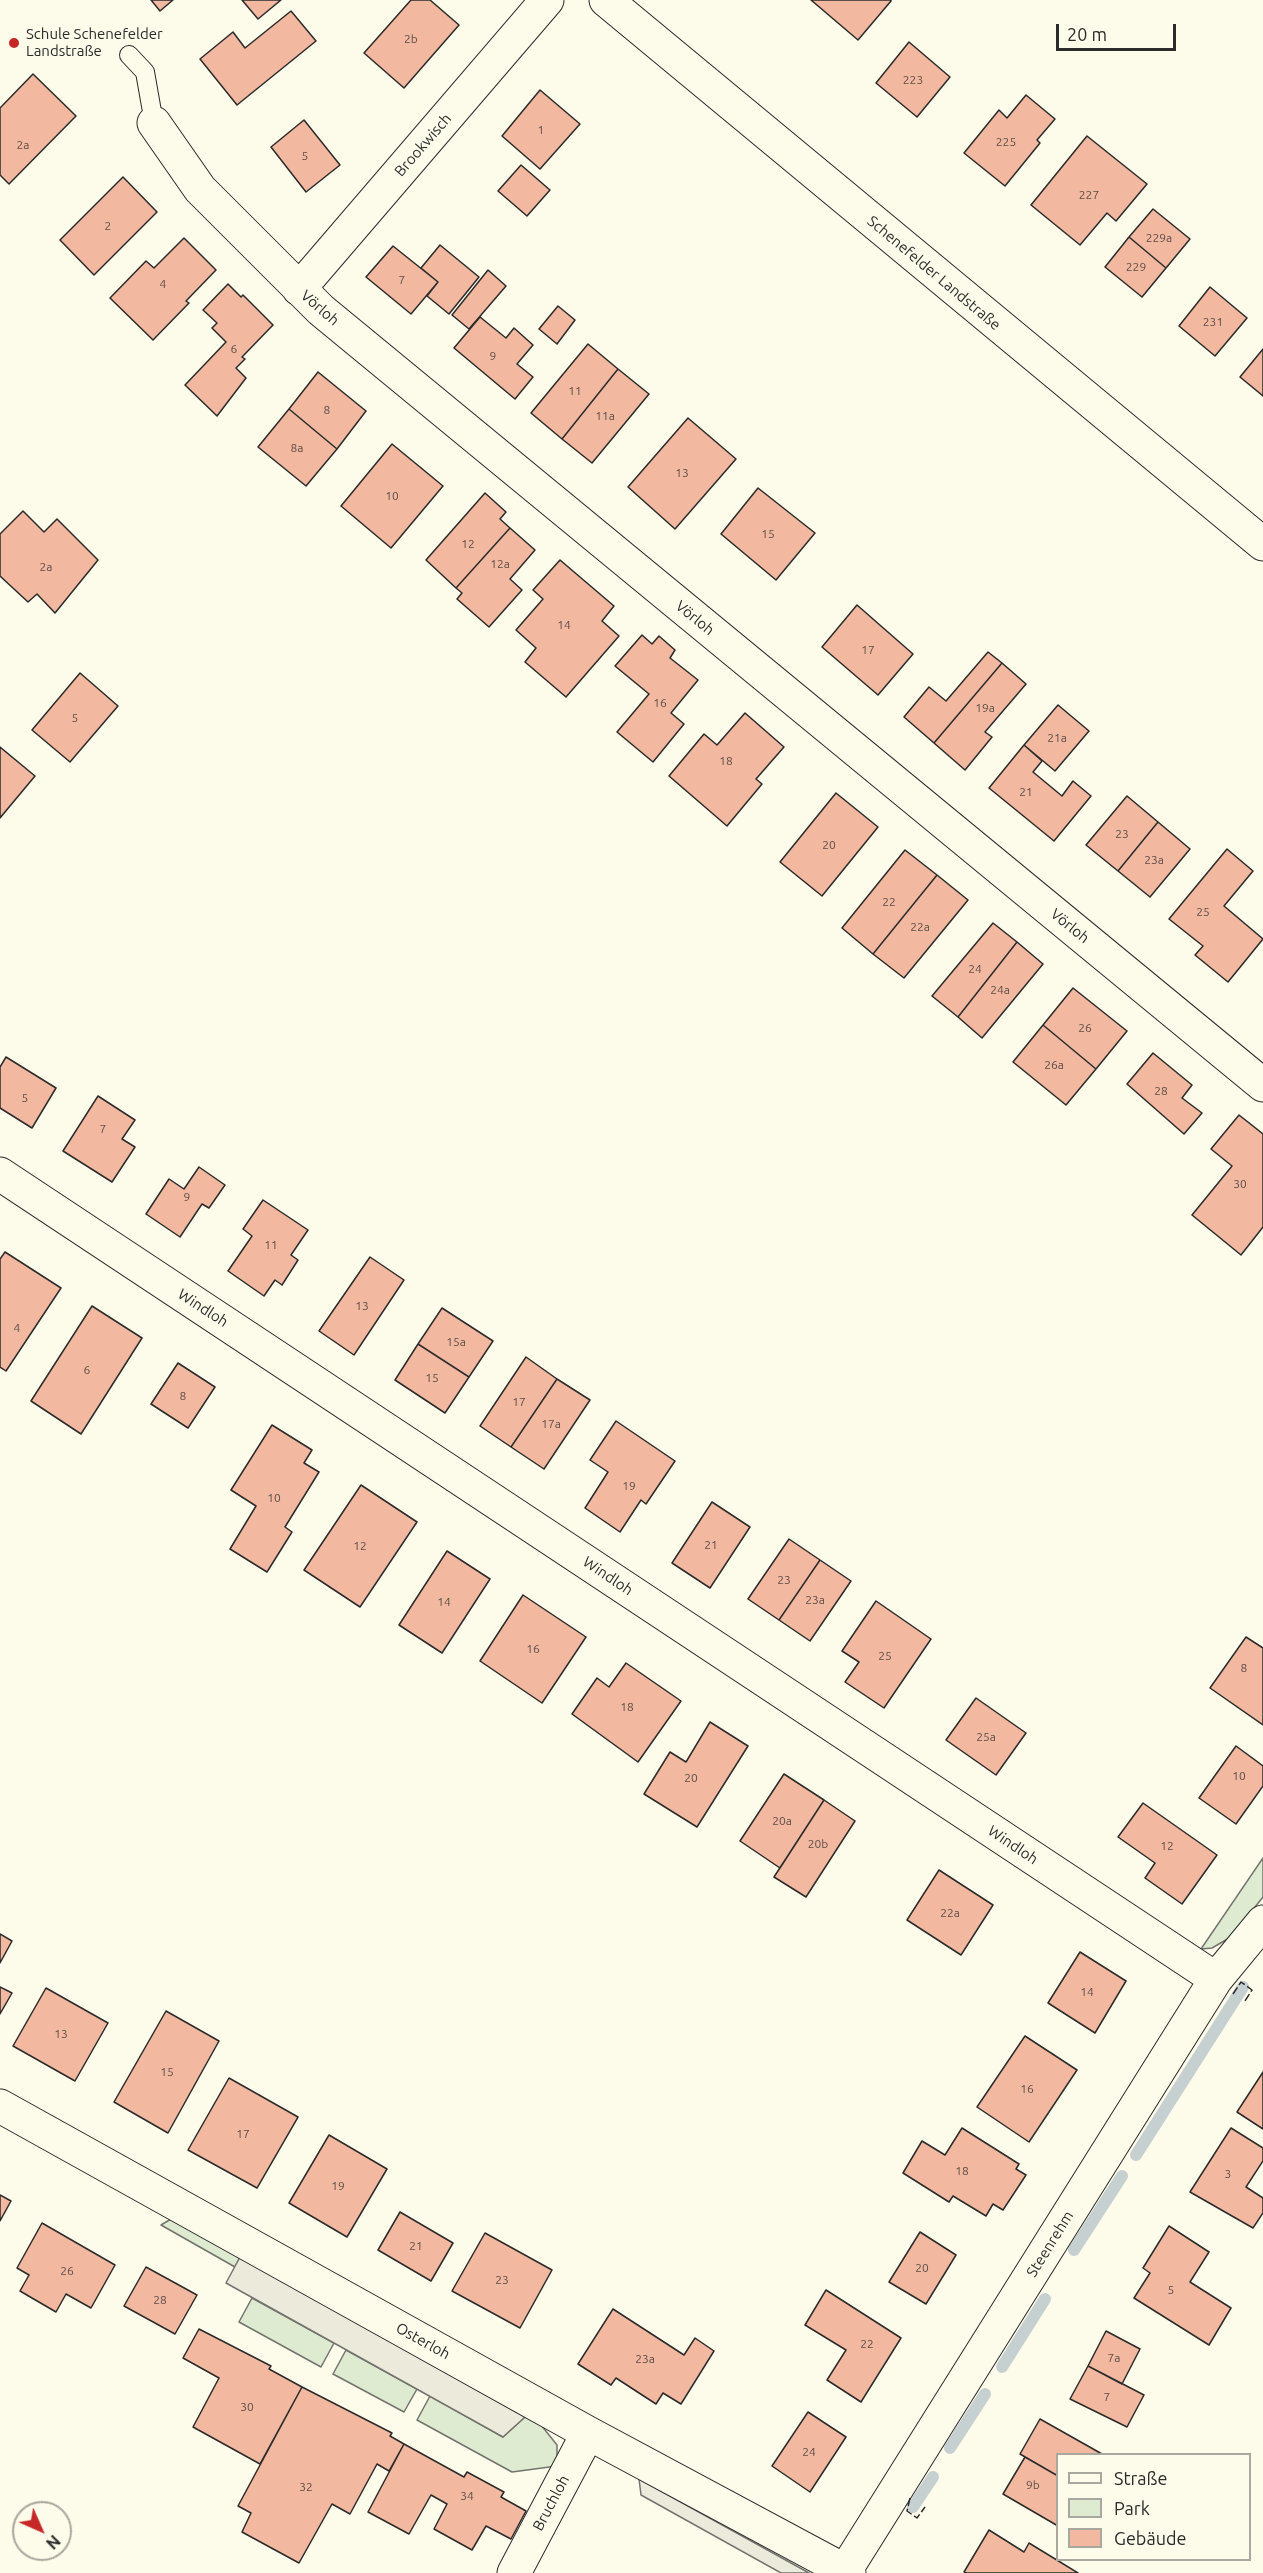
<!DOCTYPE html>
<meta charset="utf-8">
<style>
body{margin:0}
#map{position:relative;width:1263px;height:2573px;overflow:hidden;background:#fdfbea;font-family:Ubuntu,sans-serif}
canvas{display:block}
.legend{position:absolute;left:1056px;top:2453px;width:195px;height:108px;box-sizing:border-box;background:#fdfbea;border:2px solid #a9a89e;margin:0;padding:8px 10px;list-style:none;font-size:18px;color:#2b2b2b}
.legend li{display:flex;align-items:center;gap:12px;height:30px}
.legend b{width:30px;border:2px solid #a9a89e}
.north{position:absolute;left:12px;top:2501px;width:60px;height:60px;box-sizing:border-box;background:#fdfbea;border:2px solid #a9a89e;border-radius:50%;rotate:135deg;font-size:16px;font-weight:700;line-height:24px;text-align:center;color:#2b2b2b}
.north::after{content:'';display:block;margin:auto;width:21px;height:27px;background:#c62828;clip-path:polygon(50% 0,100% 100%,50% 72%,0 100%)}
.scale{position:absolute;left:1056px;top:24px;width:120px;height:27px;box-sizing:border-box;border:3px solid #2b2b2b;border-top:0;padding-left:8px;font-size:18px;line-height:21px;white-space:nowrap;color:#2b2b2b;-webkit-text-stroke:4px #fdfbea;paint-order:stroke}
</style>
<div id="map">
<canvas width="1263" height="2573"></canvas>
<ul class="legend">
<li><b style="height:8px;background:#fdfbea"></b>Straße</li>
<li><b style="height:16px;background:#deebd1"></b>Park</li>
<li><b style="height:16px;background:#f2b8a0"></b>Gebäude</li>
</ul>
<div class="north">N</div>
<div class="scale">20 m</div>
</div>
<script>
const g = document.querySelector('canvas').getContext('2d');
g.lineJoin = 'round';
function fillPath(path, color) {
  g.fillStyle = color;
  g.fill(path, 'evenodd');
}
function trace(path, color, width, dash) {
  g.strokeStyle = color;
  g.lineWidth = width;
  g.lineCap = dash ? 'butt' : 'round';
  g.setLineDash(dash || []);
  g.stroke(path);
}
function drawText(font, color, halo, rows, align = 'center') {
  g.font = font + ' Ubuntu,sans-serif';
  g.lineWidth = 4.5;
  g.setLineDash([]);
  g.textBaseline = 'middle';
  g.strokeStyle = halo;
  g.fillStyle = color;
  for (const [text, x, y, turn = 0] of rows) {
    g.save();
    g.translate(x, y);
    g.rotate((+turn || 0) * Math.PI / 180);
    g.textAlign = isNaN(turn) ? turn : align;
    if (halo) g.strokeText(text, 0, 0);
    g.fillText(text, 0, 0);
    g.restore();
  }
}
const green = new Path2D(`
 M 1263,1858 L 1263,1897 L 1231,1937 L 1212,1948 L 1201,1949 Z
 M 171,2219 L 240,2257 L 235,2267 L 161,2225 Z
 M 252,2298 L 334,2343 L 321,2367 L 239,2322 Z
 M 346,2350 L 417,2389 L 404,2412 L 333,2374 Z
 M 430,2396 L 503,2437 L 525,2417 L 541,2425 L 557,2445 L 557,2466 L 512,2472 L 417,2420 Z`);
fillPath(green, '#deebd1');
trace(green, '#74746e', 1.5);
const parking = new Path2D(`
 M 240,2257 L 525,2417 L 503,2437 L 226,2283 Z
 M 639,2479 L 809,2573 L 781,2573 L 641,2495 Z`);
fillPath(parking, '#eceadb');
trace(parking, '#74746e', 1.5);
trace(new Path2D(`
 M 1136,2155 L 1243,1987
 M 1074,2250 L 1122,2176
 M 1002,2367 L 1045,2299
 M 950,2448 L 985,2394
 M 913,2507 L 933,2477`), '#c7d0d0', 12);
const building = new Path2D(`
 M 151,0 L 173,0 L 160,11 Z
 M 242,0 L 281,0 L 258,19 Z
 M 411,0 L 430,0 L 459,25 L 404,88 L 364,53 Z
 M 811,0 L 891,0 L 891,1 L 858,40 Z
 M 291,11 L 316,41 L 237,105 L 200,59 L 233,32 L 245,48 Z
 M 909,42 L 950,77 L 917,117 L 876,83 Z
 M 33,74 L 76,116 L 9,184 L 0,175 L 0,108 Z
 M 540,90 L 580,124 L 540,169 L 502,136 Z
 M 1026,95 L 1055,119 L 1037,140 L 1040,143 L 1005,186 L 964,153 L 999,110 L 1007,118 Z
 M 304,120 L 340,165 L 306,192 L 271,147 Z
 M 1087,136 L 1147,184 L 1116,221 L 1107,213 L 1080,245 L 1031,205 Z
 M 521,165 L 550,190 L 527,216 L 498,191 Z
 M 123,177 L 157,212 L 94,275 L 60,240 Z
 M 1153,209 L 1190,239 L 1166,268 L 1129,237 Z
 M 1129,237 L 1166,268 L 1142,297 L 1105,267 Z
 M 184,238 L 216,270 L 186,301 L 189,303 L 153,340 L 110,298 L 146,261 L 154,268 Z
 M 440,245 L 479,277 L 449,314 L 427,296 L 438,282 L 421,268 Z
 M 393,246 L 438,282 L 411,314 L 366,277 Z
 M 488,270 L 506,286 L 469,329 L 452,315 Z
 M 228,284 L 241,297 L 243,295 L 273,325 L 242,357 L 245,359 L 236,368 L 246,378 L 217,416 L 185,385 L 226,342 L 212,328 L 217,323 L 203,310 Z
 M 1210,287 L 1247,318 L 1215,356 L 1179,326 Z
 M 558,306 L 575,320 L 557,344 L 539,329 Z
 M 480,317 L 506,338 L 514,328 L 533,345 L 517,364 L 533,377 L 515,399 L 454,348 Z
 M 588,344 L 618,369 L 562,439 L 531,413 Z
 M 1263,349 L 1263,396 L 1240,377 Z
 M 618,369 L 649,394 L 592,463 L 562,439 Z
 M 318,372 L 366,411 L 337,449 L 289,409 Z
 M 289,409 L 337,449 L 306,486 L 258,447 Z
 M 688,418 L 736,459 L 675,529 L 628,487 Z
 M 392,444 L 443,486 L 391,548 L 341,506 Z
 M 758,488 L 815,533 L 776,580 L 721,534 Z
 M 485,493 L 506,512 L 500,519 L 510,528 L 456,588 L 426,560 Z
 M 23,511 L 44,532 L 57,519 L 98,560 L 55,613 L 37,594 L 28,602 L 0,576 L 0,534 Z
 M 510,528 L 535,550 L 510,579 L 522,590 L 489,627 L 457,599 L 462,593 L 456,588 Z
 M 560,560 L 614,606 L 602,621 L 619,636 L 566,697 L 525,662 L 536,648 L 516,630 L 543,599 L 533,590 Z
 M 857,605 L 913,654 L 878,695 L 822,647 Z
 M 642,635 L 652,644 L 659,636 L 675,650 L 670,658 L 698,680 L 671,713 L 684,724 L 653,762 L 617,732 L 649,694 L 615,666 Z
 M 988,652 L 1002,663 L 934,743 L 904,717 L 929,687 L 946,701 Z
 M 1002,663 L 1026,684 L 985,732 L 992,737 L 965,770 L 934,743 Z
 M 80,673 L 118,706 L 70,762 L 32,730 Z
 M 1058,705 L 1089,731 L 1055,771 L 1024,745 Z
 M 745,713 L 784,747 L 756,779 L 762,784 L 727,826 L 669,776 L 704,734 L 717,745 Z
 M 1024,745 L 1042,761 L 1033,772 L 1062,796 L 1073,781 L 1091,796 L 1054,841 L 989,788 Z
 M 0,747 L 35,776 L 0,818 Z
 M 836,793 L 878,827 L 822,896 L 780,862 Z
 M 1127,796 L 1158,822 L 1118,871 L 1086,845 Z
 M 1158,822 L 1190,849 L 1150,897 L 1118,871 Z
 M 1227,849 L 1253,871 L 1224,906 L 1263,939 L 1228,982 L 1195,955 L 1203,946 L 1169,919 Z
 M 905,850 L 937,875 L 873,954 L 842,928 Z
 M 937,875 L 968,900 L 904,978 L 873,954 Z
 M 993,923 L 1017,942 L 958,1017 L 932,996 Z
 M 1017,942 L 1043,964 L 982,1038 L 958,1017 Z
 M 1073,988 L 1127,1031 L 1096,1069 L 1043,1025 Z
 M 1043,1025 L 1096,1069 L 1066,1105 L 1013,1062 Z
 M 1153,1053 L 1192,1085 L 1182,1098 L 1202,1113 L 1184,1134 L 1127,1084 Z
 M 6,1057 L 56,1088 L 32,1128 L 0,1108 L 0,1067 Z
 M 98,1096 L 135,1120 L 122,1139 L 135,1147 L 112,1182 L 63,1151 Z
 M 1239,1115 L 1263,1134 L 1263,1227 L 1241,1255 L 1192,1215 L 1232,1166 L 1211,1149 Z
 M 199,1167 L 225,1185 L 209,1208 L 202,1204 L 180,1237 L 146,1214 L 169,1179 L 184,1189 Z
 M 263,1200 L 308,1230 L 291,1255 L 298,1260 L 282,1285 L 275,1280 L 264,1296 L 228,1271 L 252,1236 L 243,1229 Z
 M 5,1252 L 61,1288 L 6,1371 L 0,1367 L 0,1259 Z
 M 370,1257 L 404,1280 L 354,1355 L 319,1331 Z
 M 92,1306 L 142,1338 L 81,1434 L 31,1401 Z
 M 442,1308 L 493,1341 L 469,1377 L 418,1344 Z
 M 418,1344 L 469,1377 L 445,1413 L 395,1380 Z
 M 526,1357 L 557,1379 L 511,1447 L 480,1426 Z
 M 178,1363 L 215,1387 L 188,1428 L 151,1404 Z
 M 557,1379 L 590,1400 L 544,1469 L 511,1447 Z
 M 616,1421 L 675,1461 L 646,1504 L 641,1500 L 620,1532 L 585,1508 L 608,1472 L 590,1460 Z
 M 272,1425 L 312,1450 L 304,1463 L 319,1472 L 285,1527 L 292,1532 L 267,1572 L 230,1549 L 256,1506 L 231,1490 Z
 M 361,1485 L 417,1522 L 360,1607 L 304,1570 Z
 M 712,1502 L 750,1527 L 710,1588 L 672,1563 Z
 M 789,1539 L 820,1560 L 779,1620 L 748,1599 Z
 M 447,1551 L 490,1579 L 442,1653 L 399,1625 Z
 M 820,1560 L 851,1581 L 810,1641 L 779,1620 Z
 M 523,1595 L 586,1637 L 542,1703 L 480,1661 Z
 M 876,1601 L 931,1639 L 884,1708 L 845,1682 L 859,1662 L 842,1651 Z
 M 1246,1637 L 1263,1648 L 1263,1725 L 1210,1688 Z
 M 626,1663 L 681,1701 L 638,1762 L 572,1714 L 597,1678 L 609,1687 Z
 M 976,1698 L 1026,1733 L 996,1775 L 946,1740 Z
 M 710,1722 L 748,1746 L 697,1827 L 644,1794 L 670,1752 L 686,1762 Z
 M 1236,1746 L 1263,1766 L 1263,1786 L 1236,1824 L 1199,1798 Z
 M 784,1774 L 824,1800 L 780,1868 L 740,1841 Z
 M 824,1800 L 855,1821 L 806,1897 L 774,1877 Z
 M 1143,1803 L 1217,1855 L 1182,1904 L 1145,1878 L 1155,1863 L 1118,1837 Z
 M 939,1870 L 993,1905 L 961,1955 L 907,1920 Z
 M 0,1934 L 12,1941 L 0,1963 Z
 M 1080,1952 L 1126,1981 L 1095,2033 L 1048,2003 Z
 M 0,1987 L 12,1993 L 0,2014 Z
 M 46,1988 L 108,2023 L 75,2081 L 13,2046 Z
 M 166,2011 L 219,2041 L 168,2133 L 114,2102 Z
 M 1025,2036 L 1077,2070 L 1029,2142 L 977,2107 Z
 M 1263,2072 L 1263,2129 L 1237,2112 Z
 M 229,2078 L 298,2117 L 257,2188 L 188,2150 Z
 M 962,2128 L 1019,2164 L 1016,2169 L 1026,2175 L 1003,2210 L 993,2204 L 986,2216 L 953,2196 L 949,2202 L 903,2173 L 922,2141 L 945,2155 Z
 M 1231,2128 L 1263,2148 L 1263,2161 L 1246,2187 L 1263,2198 L 1263,2213 L 1253,2228 L 1190,2192 Z
 M 329,2135 L 387,2169 L 347,2237 L 289,2203 Z
 M 0,2195 L 11,2201 L 0,2221 Z
 M 400,2212 L 453,2243 L 431,2281 L 378,2250 Z
 M 42,2223 L 115,2265 L 91,2308 L 66,2294 L 56,2312 L 20,2291 L 29,2275 L 17,2268 Z
 M 1169,2226 L 1209,2252 L 1190,2282 L 1231,2308 L 1209,2345 L 1134,2298 L 1150,2273 L 1143,2268 Z
 M 920,2232 L 956,2255 L 926,2304 L 889,2282 Z
 M 485,2233 L 552,2270 L 520,2328 L 452,2291 Z
 M 146,2267 L 197,2295 L 175,2334 L 124,2306 Z
 M 826,2290 L 901,2338 L 861,2402 L 827,2380 L 846,2350 L 805,2325 Z
 M 613,2309 L 684,2355 L 695,2338 L 714,2351 L 681,2404 L 663,2393 L 656,2404 L 616,2378 L 611,2385 L 578,2364 Z
 M 199,2329 L 271,2366 L 269,2369 L 302,2387 L 260,2464 L 193,2427 L 219,2378 L 183,2358 Z
 M 1106,2331 L 1140,2349 L 1122,2384 L 1088,2366 Z
 M 1088,2366 L 1144,2395 L 1127,2427 L 1070,2399 Z
 M 302,2387 L 392,2433 L 390,2436 L 404,2444 L 389,2471 L 377,2464 L 350,2514 L 332,2504 L 299,2563 L 242,2532 L 251,2513 L 238,2506 Z
 M 808,2412 L 846,2437 L 810,2492 L 772,2466 Z
 M 1040,2419 L 1102,2454 L 1058,2454 L 1058,2476 L 1020,2454 Z
 M 404,2444 L 464,2477 L 467,2472 L 504,2492 L 501,2497 L 526,2511 L 511,2539 L 486,2526 L 472,2550 L 434,2529 L 447,2504 L 431,2495 L 409,2534 L 368,2512 Z
 M 1025,2457 L 1058,2476 L 1058,2526 L 1003,2494 Z
 M 989,2530 L 1024,2552 L 1029,2543 L 1078,2573 L 966,2573 L 964,2572 Z`);
fillPath(building, '#f2b8a0');
trace(building, '#2b2b2b', 1.5);
const service = new Path2D(`
 M 129,55 L 145,72 L 154,123`);
const minor = new Path2D(`
 M 154,123 L 200,189 L 321,310 L 1263,1085
 M 299,289 L 547,0
 M 0,1174 L 1216,1979
 M 0,2106 L 588,2433 L 849,2573
 M 845,2571 L 1216,1979 L 1263,1922
 M 514,2573 L 588,2433`);
const secondary = new Path2D(`
 M 606,0 L 1263,544`);
trace(service, '#2b2b2b', 20);
trace(minor, '#2b2b2b', 35);
trace(secondary, '#2b2b2b', 35);
trace(service, '#fdfbea', 18);
trace(minor, '#fdfbea', 33);
trace(secondary, '#fdfbea', 33);
trace(new Path2D(`
 M 1233,1994 L 1241,1982 L 1252,1990 L 1245,2001
 M 910,2498 L 907,2511 L 917,2518 L 925,2507`), '#2b2b2b', 1.5, [8, 3]);
for (const [x, y, r, color] of [
 [14,43,6,"#c62828"]
]) {
  const dot = new Path2D();
  dot.arc(x, y, r, 0, 2 * Math.PI);
  g.fillStyle = color;
  g.fill(dot);
  trace(dot, '#fdfbea', 2);
}
drawText('12px', '#5d4e48', null, [
 ["2b",411,39],
 ["223",913,80],
 ["1",541,130],
 ["225",1006,142],
 ["2a",23,145],
 ["5",305,156],
 ["227",1089,195],
 ["2",108,226],
 ["229a",1159,238],
 ["229",1136,267],
 ["7",402,280],
 ["4",163,284],
 ["231",1213,322],
 ["6",234,349],
 ["9",493,356],
 ["11",575,391],
 ["8",327,410],
 ["11a",605,416],
 ["8a",297,448],
 ["13",682,473],
 ["10",392,496],
 ["15",768,534],
 ["12",468,544],
 ["12a",500,564],
 ["2a",46,567],
 ["14",564,625],
 ["17",868,650],
 ["16",660,703],
 ["19a",985,708],
 ["5",75,718],
 ["21a",1057,738],
 ["18",726,761],
 ["21",1026,792],
 ["23",1122,834],
 ["20",829,845],
 ["23a",1154,860],
 ["22",889,902],
 ["25",1203,912],
 ["22a",920,927],
 ["24",975,969],
 ["24a",1000,990],
 ["26",1085,1028],
 ["26a",1054,1065],
 ["28",1161,1091],
 ["5",25,1098],
 ["7",103,1129],
 ["30",1240,1184],
 ["9",187,1197],
 ["11",271,1245],
 ["13",362,1306],
 ["4",17,1328],
 ["15a",456,1342],
 ["6",87,1370],
 ["15",432,1378],
 ["8",183,1396],
 ["17",519,1402],
 ["17a",551,1424],
 ["19",629,1486],
 ["10",274,1498],
 ["21",711,1545],
 ["12",360,1546],
 ["23",784,1580],
 ["23a",815,1600],
 ["14",444,1602],
 ["16",533,1649],
 ["25",885,1656],
 ["8",1244,1668],
 ["18",627,1707],
 ["25a",986,1737],
 ["10",1239,1776],
 ["20",691,1778],
 ["20a",782,1821],
 ["20b",818,1844],
 ["12",1167,1846],
 ["22a",950,1913],
 ["14",1087,1992],
 ["13",61,2034],
 ["15",167,2072],
 ["16",1027,2089],
 ["17",243,2134],
 ["18",962,2171],
 ["3",1228,2174],
 ["19",338,2186],
 ["21",416,2246],
 ["20",922,2268],
 ["26",67,2271],
 ["23",502,2280],
 ["5",1171,2290],
 ["28",160,2300],
 ["22",867,2344],
 ["7a",1114,2358],
 ["23a",645,2359],
 ["7",1107,2397],
 ["30",247,2407],
 ["24",809,2452],
 ["9b",1033,2485],
 ["32",306,2487],
 ["34",467,2496]
]);
drawText('15px', '#2b2b2b', '#fdfbea', [
 ["Schule Schenefelder",26,34],
 ["Landstraße",26,51]
], 'left');
drawText('15px', '#2b2b2b', '#fdfbea', [
 ["Brookwisch",423,145,-49],
 ["Schenefelder Landstraße",934,273,40],
 ["Vörloh",320,308,41],
 ["Vörloh",695,618,39],
 ["Vörloh",1070,926,39],
 ["Windloh",203,1308,33],
 ["Windloh",608,1576,34],
 ["Windloh",1013,1845,34],
 ["Steenrehm",1050,2244,-58],
 ["Osterloh",423,2341,29],
 ["Bruchloh",551,2503,-62]
]);
</script>
